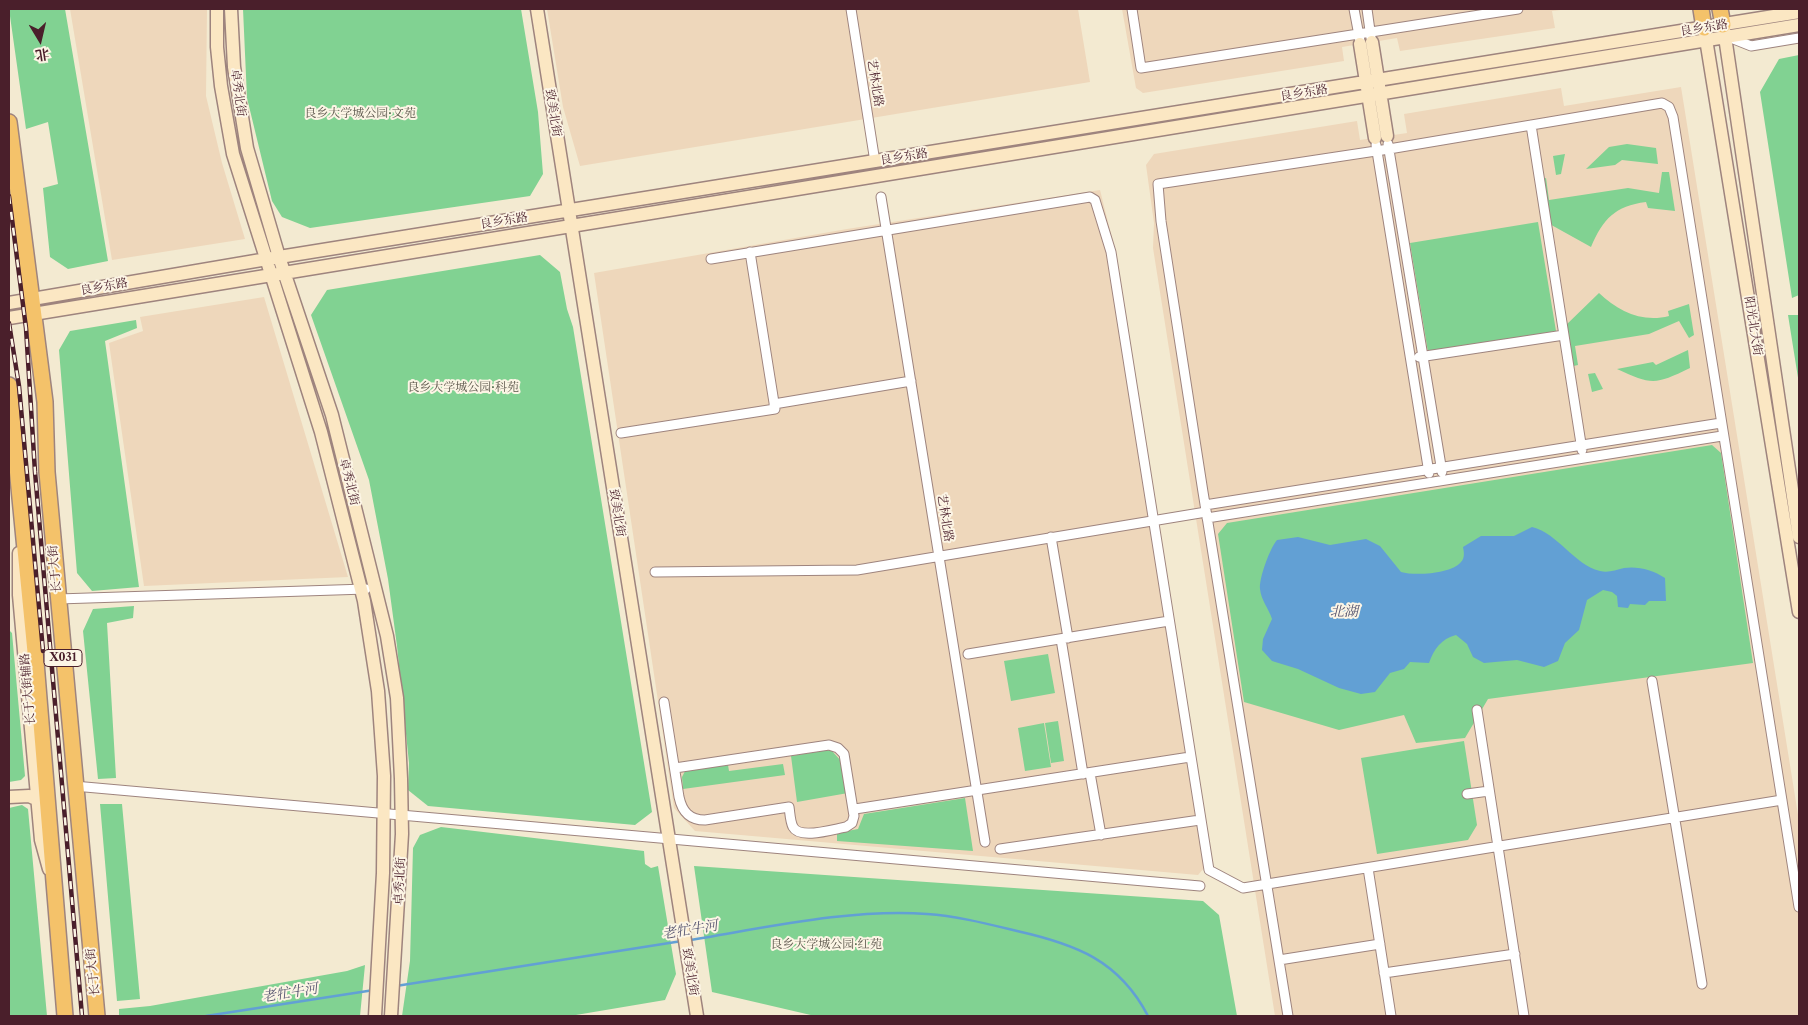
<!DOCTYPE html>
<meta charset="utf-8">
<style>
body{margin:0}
#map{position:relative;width:1808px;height:1025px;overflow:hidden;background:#f3ead1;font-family:"Libre Caslon Text","Noto Serif SC",serif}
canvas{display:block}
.frame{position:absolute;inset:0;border:10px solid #4a1f2b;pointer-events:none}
.north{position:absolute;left:15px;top:15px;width:50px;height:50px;-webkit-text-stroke:4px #fcf5e5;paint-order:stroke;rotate:171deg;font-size:14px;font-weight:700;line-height:20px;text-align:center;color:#4a1f2b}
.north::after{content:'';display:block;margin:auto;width:18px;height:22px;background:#4a1f2b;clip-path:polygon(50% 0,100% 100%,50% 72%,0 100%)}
</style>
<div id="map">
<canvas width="1808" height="1025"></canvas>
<div class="frame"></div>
<div class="north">北</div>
</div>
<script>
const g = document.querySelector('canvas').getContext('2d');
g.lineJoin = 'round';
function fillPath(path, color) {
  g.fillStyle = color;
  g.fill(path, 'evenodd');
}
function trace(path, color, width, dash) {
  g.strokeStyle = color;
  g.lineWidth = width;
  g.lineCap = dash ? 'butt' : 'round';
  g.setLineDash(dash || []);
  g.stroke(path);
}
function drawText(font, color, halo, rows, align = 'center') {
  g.font = font + ' "Libre Caslon Text","Noto Serif SC",serif';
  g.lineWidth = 4;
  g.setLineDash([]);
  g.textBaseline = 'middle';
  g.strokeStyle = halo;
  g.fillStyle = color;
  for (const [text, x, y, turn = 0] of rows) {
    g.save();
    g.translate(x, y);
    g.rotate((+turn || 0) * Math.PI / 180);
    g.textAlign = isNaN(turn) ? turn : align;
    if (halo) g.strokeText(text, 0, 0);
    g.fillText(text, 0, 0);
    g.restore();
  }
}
fillPath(new Path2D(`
 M 70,9 L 207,9 L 206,96 L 222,163 L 245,239 L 112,260 Z
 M 547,9 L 1078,9 L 1090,82 L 580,166 L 563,107 Z
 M 1122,9 L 1569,9 L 1552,11 L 1555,28 L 1400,51 L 1397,38 L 1342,47 L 1344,61 L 1143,93 L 1136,88 Z
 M 1681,87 L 1799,821 L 1799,1016 L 1275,1016 L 1153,248 L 1154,223 L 1146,165 L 1154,154 L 1357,121 L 1360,140 L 1407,133 L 1404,114 L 1561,88 L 1564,106 Z
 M 1100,190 L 1115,250 L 1212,859 L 1198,875 L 695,831 L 674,808 L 594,273 L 847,229 Z
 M 264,297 L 348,577 L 144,586 L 109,343 L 143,331 L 140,317 Z`), '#eed7bb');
fillPath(new Path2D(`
 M 9,9 L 65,9 L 108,261 L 68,269 L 50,257 L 43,188 L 58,184 L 48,122 L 26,129 Z
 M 243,9 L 521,9 L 538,112 L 543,174 L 530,196 L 310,228 L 282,217 L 272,201 L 247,98 Z
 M 1799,55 L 1799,295 L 1792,298 L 1760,92 L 1779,59 Z
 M 1627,144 L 1656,148 L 1658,164 L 1622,160 L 1615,165 L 1586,169 L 1609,147 Z
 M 1565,154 L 1561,174 L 1556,175 L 1553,156 Z
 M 1662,172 L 1669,172 L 1675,211 L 1648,208 L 1646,202 C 1615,206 1603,219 1591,247 L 1546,222 L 1540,180 L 1546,178 L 1549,200 L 1628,188 L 1659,193 Z
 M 1538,222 L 1556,331 L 1428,352 L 1410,243 Z
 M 540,255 L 560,272 L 567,309 L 573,327 L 652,812 L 635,825 L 428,806 L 408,790 L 409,763 L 397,646 L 388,579 L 369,480 L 311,315 L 327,290 Z
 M 1599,293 C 1618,311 1642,323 1669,316 L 1668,311 L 1689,304 L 1694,335 L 1689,338 L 1679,321 L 1649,334 L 1575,346 L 1578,365 L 1569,367 L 1563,328 Z
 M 1788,315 L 1799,315 L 1799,384 Z
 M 136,320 L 137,328 L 105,341 L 139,587 L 92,591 L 77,573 L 59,350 L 70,331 Z
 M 1688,350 L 1690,368 C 1655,385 1652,385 1617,369 L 1653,362 L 1656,365 Z
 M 1595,373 L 1603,389 L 1592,392 L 1588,374 Z
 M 1712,445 L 1721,453 L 1753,663 L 1488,699 L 1465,738 L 1416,743 L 1404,715 L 1339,730 L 1244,702 L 1218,534 L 1227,523 Z
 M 134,606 L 133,618 L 107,623 L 116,778 L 98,779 L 83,631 L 93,609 Z
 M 9,630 L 12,633 L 25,776 L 21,780 L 9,782 Z
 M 1048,654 L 1055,693 L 1011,701 L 1004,661 Z
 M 1058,721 L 1064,761 L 1051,763 L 1045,723 Z
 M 1044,723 L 1051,767 L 1025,771 L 1018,728 Z
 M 1464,741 L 1477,825 L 1468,840 L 1377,854 L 1361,758 Z
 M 827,750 L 832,751 L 842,762 L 848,793 L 797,802 L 791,756 Z
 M 783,764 L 785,775 L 683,789 L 682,777 L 685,771 L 728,765 L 729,771 Z
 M 965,798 L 973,851 L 837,841 L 837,833 L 858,829 L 864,814 Z
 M 100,804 L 122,804 L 140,999 L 117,1001 Z
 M 22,805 L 28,809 L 47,1016 L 9,1016 L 9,808 Z
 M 441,827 L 644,851 L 645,864 L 651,868 L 658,866 L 676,974 L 665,1000 L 570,1016 L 402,1016 L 410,961 L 413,848 L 420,835 Z
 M 694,866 L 1203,901 L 1219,915 L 1237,1016 L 815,1016 L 712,992 Z
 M 365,965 L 360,1016 L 119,1016 L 119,1009 L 150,1006 L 347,971 Z`), '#81d292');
fillPath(new Path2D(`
 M 1532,527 C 1559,534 1573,564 1600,571 C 1609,573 1615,570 1624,568 C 1638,566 1653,570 1665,578 L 1666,601 L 1649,601 L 1645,605 L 1630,604 L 1628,608 L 1618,607 L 1617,596 L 1612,592 L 1603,590 L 1587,600 L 1579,630 L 1565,643 L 1558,661 L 1544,667 L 1517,660 L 1484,663 L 1473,657 L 1467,644 L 1456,635 C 1441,639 1434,649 1429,663 L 1410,662 L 1404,669 L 1390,673 L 1375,692 L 1361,694 L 1339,688 L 1298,669 L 1272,661 L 1262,650 L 1263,639 L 1272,619 C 1269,609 1261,600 1260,589 C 1259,578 1270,548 1277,540 L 1298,537 L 1330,545 L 1366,539 L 1380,546 L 1401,572 C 1415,576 1451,574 1461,562 C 1465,558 1464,552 1463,547 L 1481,536 L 1514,536 Z`), '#62a0d4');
trace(new Path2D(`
 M 690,940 C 764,928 853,908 927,914 C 957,916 988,924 1017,931 C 1075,944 1119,960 1148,1016
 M 396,986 L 682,941
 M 206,1016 L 374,990`), '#62a0d4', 2.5);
const street = new Path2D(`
 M 851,9 L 875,162
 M 1132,9 L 1141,68 L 1518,9
 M 1354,9 L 1360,41
 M 1367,9 L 1371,38
 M 1731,38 L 1751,46 L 1799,38
 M 1531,125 L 1582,450
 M 1388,144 L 1442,472
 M 1376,145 L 1429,473
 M 881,197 L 985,842
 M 711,259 L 1090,197 L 1095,200 L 1111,252 L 1209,870 L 1243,888 L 1782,800
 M 1419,357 L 1564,335
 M 774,404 L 911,381
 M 621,433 L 775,409 L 750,252
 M 1205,505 L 1721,423
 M 1207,518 L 1722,436
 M 1051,537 L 1068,638
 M 655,572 L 857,570 L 1206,512
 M 58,599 L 366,589
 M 1061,639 L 1083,774
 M 968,654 L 1169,621
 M 1652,681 L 1702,984
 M 664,702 L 679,797 C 682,811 689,820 705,820 L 789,807 C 790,813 790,821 793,827 C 800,840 834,829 846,827 L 852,823 L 854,816 L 844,754 L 838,748 L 829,745 L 675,768
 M 1477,710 L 1524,1016
 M 1090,773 L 1101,835
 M 74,786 L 1200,886
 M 1467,794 L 1489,791
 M 855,809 L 1190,757
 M 1000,849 L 1200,820
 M 1368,868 L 1391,1016
 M 1279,960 L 1380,944
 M 1384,973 L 1515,954
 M 1288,1016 L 1203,492 L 1161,221 L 1158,184 L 1389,149 L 1662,103 L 1669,107 L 1673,117 L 1799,907`);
const secondary = new Path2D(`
 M 217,9 L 217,47 L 221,86 L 233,154 L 321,432 L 364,601 L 378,691 L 384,776 L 383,873 L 375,1016
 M 231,9 L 234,67 L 247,148 L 279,257 L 332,415 L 387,636 L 397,698 L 401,779 L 402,834 L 391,1016
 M 537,9 L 697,1016
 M 1724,30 L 1799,537
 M 1705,33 L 1799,612
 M 1372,42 L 1387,136
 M 1360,44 L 1375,138
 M 9,303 L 267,259 L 1799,12
 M 9,318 L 1799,25
 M 19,553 L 19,595 L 41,840 L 49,869
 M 9,797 L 29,796 L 38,800`);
const primary = new Path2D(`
 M 1701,9 L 1704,28
 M 1720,9 L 1723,25
 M 9,122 L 45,402 L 47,472 L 97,1016
 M 9,385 L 36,662 L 65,1016`);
trace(street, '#9e847e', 11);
trace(secondary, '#9e847e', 15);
trace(primary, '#9e847e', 18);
trace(street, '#fff', 9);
trace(secondary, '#fbe7c3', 12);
trace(primary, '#f4c26a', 15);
const rail = new Path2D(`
 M 9,196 L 26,328 L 35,472 L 82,1016
 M 9,323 L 19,386 L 43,651`);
trace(rail, '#4a1f2b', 4.5);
trace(rail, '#fcf5e5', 2.5, [8]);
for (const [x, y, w] of [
 [63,658,38]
]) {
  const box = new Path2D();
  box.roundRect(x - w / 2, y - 8.5, w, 17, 4);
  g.fillStyle = '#fcf5e5';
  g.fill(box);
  trace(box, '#4a1f2b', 1);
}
drawText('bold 11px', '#4a1f2b', null, [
 ["X031",63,658]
]);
drawText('12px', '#4a1f2b', '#fcf5e5', [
 ["良乡东路",1704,28,-9],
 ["艺林北路",875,83,81],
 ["卓秀北街",238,93,82],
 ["良乡东路",1304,93,-9],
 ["致美北街",553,113,81],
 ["良乡东路",904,157,-9],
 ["良乡东路",504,221,-9],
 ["良乡东路",104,287,-10],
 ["阳光北大街",1753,326,81],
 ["卓秀北街",349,482,76],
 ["致美北街",617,513,81],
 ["艺林北路",945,518,81],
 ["长于大街",55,569,-95],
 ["长于大街辅路",28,689,-95],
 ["卓秀北街",400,881,-87],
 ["长于大街",93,972,-96],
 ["致美北街",690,972,81]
]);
drawText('12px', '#5a554a', '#fcf5e5', [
 ["良乡大学城公园·文苑",360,114],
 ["良乡大学城公园·科苑",463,388],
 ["良乡大学城公园·红苑",826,945]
]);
drawText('italic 14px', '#54536f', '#fcf5e5', [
 ["北湖",1344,612],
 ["老牤牛河",690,930,-9],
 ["老牤牛河",290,993,-9]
]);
</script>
